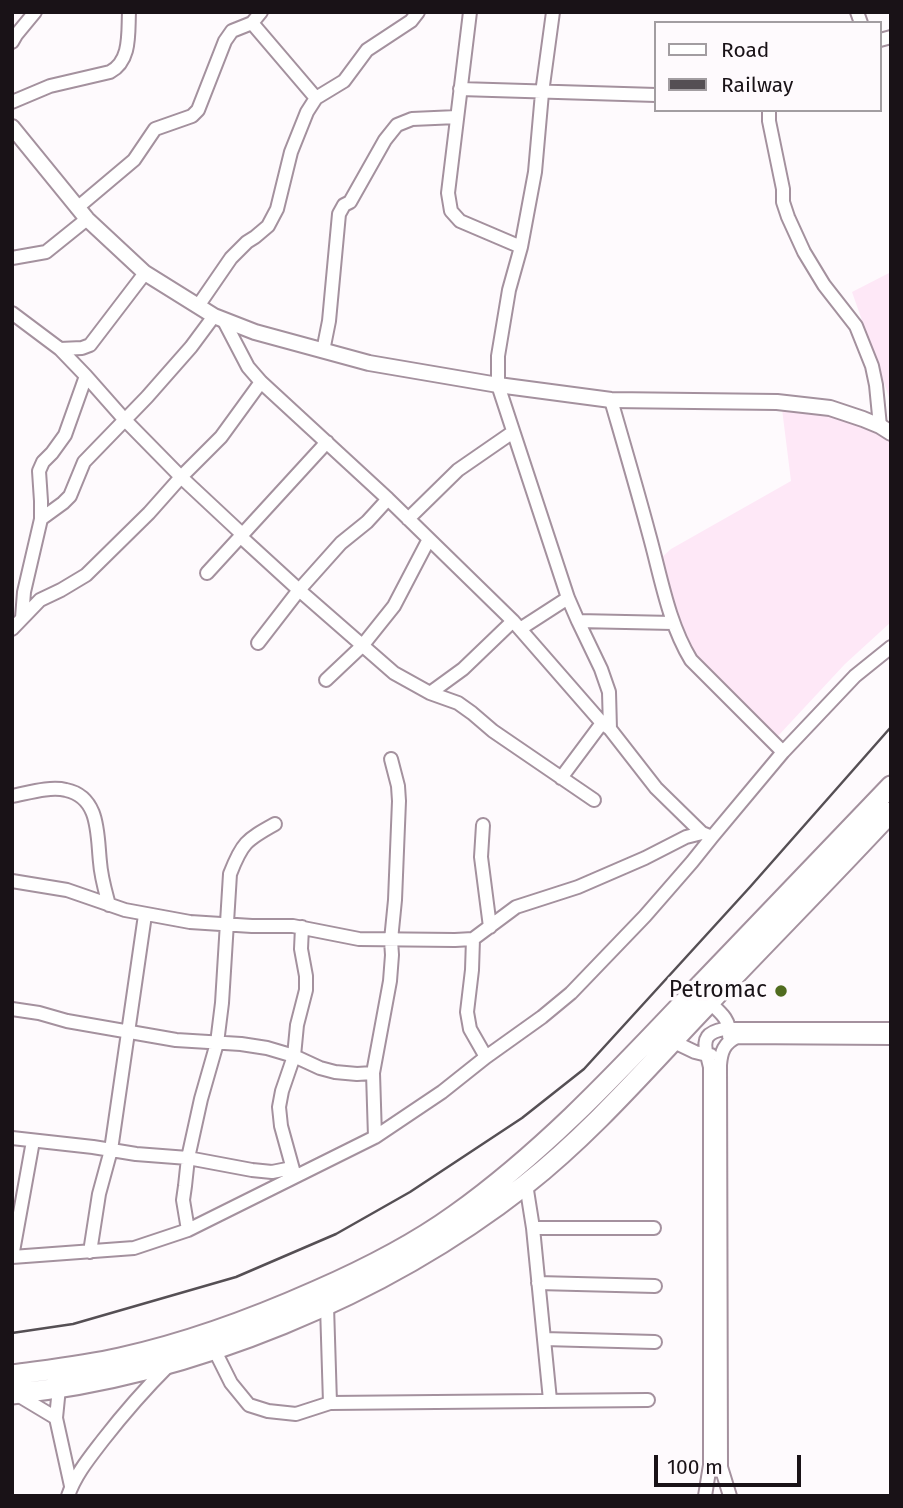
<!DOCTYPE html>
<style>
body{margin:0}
#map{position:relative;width:903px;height:1508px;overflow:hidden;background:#fefafd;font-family:"Fira Sans",sans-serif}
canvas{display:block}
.frame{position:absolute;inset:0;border:14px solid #191217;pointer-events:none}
.legend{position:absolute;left:654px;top:21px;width:228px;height:91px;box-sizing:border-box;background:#fefafd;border:2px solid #a29da1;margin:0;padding:9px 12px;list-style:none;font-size:21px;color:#191217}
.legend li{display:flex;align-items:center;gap:14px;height:35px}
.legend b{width:35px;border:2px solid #a29da1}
.scale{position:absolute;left:654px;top:1455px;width:147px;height:32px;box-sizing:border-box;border:4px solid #191217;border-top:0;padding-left:9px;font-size:21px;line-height:24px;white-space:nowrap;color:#191217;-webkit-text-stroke:5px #fefafd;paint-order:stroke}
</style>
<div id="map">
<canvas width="903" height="1508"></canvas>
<div class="frame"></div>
<ul class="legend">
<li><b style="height:9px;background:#fff"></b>Road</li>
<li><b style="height:9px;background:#554f54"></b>Railway</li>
</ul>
<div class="scale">100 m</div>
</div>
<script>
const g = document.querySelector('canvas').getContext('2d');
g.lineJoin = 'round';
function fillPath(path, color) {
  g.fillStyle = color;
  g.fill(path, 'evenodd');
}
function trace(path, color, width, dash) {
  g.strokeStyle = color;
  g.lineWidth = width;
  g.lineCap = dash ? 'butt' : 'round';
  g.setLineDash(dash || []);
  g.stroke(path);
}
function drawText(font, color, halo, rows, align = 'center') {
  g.font = font + ' "Fira Sans",sans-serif';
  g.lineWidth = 7;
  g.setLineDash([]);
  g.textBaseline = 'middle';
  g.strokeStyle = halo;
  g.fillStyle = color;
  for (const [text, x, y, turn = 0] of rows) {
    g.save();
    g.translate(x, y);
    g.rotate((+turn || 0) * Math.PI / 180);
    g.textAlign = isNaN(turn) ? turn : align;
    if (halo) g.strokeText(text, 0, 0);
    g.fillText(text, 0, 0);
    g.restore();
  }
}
fillPath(new Path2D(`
 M 891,272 L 891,403 L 852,292 Z
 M 781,401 L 881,427 L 891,420 L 891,622 L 845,664 L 778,736 L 702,668 L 678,630 L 660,559 L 671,549 L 791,481 Z`), '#fee8f7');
const minor = new Path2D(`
 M 470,12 L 448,193 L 451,211 L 460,221 L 521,247
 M 553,12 L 542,93 L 535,172 L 521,247 L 509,290 L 498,356 L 498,385 L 568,598 L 578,621 L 673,623
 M 857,12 L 861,23
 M 252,23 L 316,98
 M 880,40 L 891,37
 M 12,42 L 16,35 L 35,12
 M 460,89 L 656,95
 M 12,102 L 50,86 L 110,72 C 131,61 128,34 129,12
 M 769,110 L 769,121 L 783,189 L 783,202 L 788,217 L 804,252 L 824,285 L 856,326 L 872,366 L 876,385 L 880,426
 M 77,208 L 134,160 L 155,129 L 192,116 L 198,110 L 225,41 L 232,31 L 252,23 L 261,12
 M 12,258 L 46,252 L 87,219
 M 198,306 L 231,258 L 247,242 L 255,237 L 268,226 L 277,209 L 291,152 L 307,112 L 316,98 L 344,81 L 367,50 L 411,21 L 418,12
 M 12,313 L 60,349 L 86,376 L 124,419 L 181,477 L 242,534
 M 224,321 L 248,367 L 261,382 L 388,499 L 513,621 L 602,723 L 610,729 L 656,788 L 702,833
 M 60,349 L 82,348 L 90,345 L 145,273
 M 323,351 L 329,321 L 339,214 L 344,205 L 350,202 L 385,140 L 397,125 L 412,119 L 457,117
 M 611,400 C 624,445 637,489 649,534 C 661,577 668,622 691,660 L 783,752
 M 41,519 L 63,503 L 70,496 L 84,462 L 147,397 L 191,347 L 214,316
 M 408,519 L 458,470 L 513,432
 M 240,536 L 299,590 L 394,673 L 430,693 L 458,703 L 472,713 L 493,731 L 594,800
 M 207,573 L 327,442
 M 22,618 L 24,592 L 41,519 L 41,501 L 39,471 L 43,462 L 52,453 L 65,435 L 86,376
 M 578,621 L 601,669 L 609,692 L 610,729
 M 12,629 L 40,600 L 61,590 L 86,575 L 149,513 L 181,477 L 221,437 L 261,382
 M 520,629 L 568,598
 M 258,643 L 299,590 L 341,543 L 367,522 L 388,499
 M 326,680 L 362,646 L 394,606 L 429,539
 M 430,693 L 463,669 L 513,621
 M 561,778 L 602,723
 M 12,796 C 28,793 50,786 66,790 C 100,797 97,835 100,862 C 101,877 105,890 109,905
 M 483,825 L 481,857 L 490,927
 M 12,881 L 67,890 L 125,910 L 190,922 L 252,926 L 293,926 L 359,939 L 455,940 L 473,939 L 516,907 L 578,887 L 645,858 L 686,837 L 702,833 L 712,837
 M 473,939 L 472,970 L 467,1012 L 470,1029 L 486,1057
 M 709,1002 C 720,1012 731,1020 729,1036
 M 12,1009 L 39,1013 L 67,1021 L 176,1040 L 241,1044 L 267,1048 L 294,1056 L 320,1068 L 335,1072 L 357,1074 L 373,1073
 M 672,1041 L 695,1052 L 707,1055 L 710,1067 L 710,1465 L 705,1496
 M 711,1055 L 707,1055 C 702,1038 708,1032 724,1029 L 891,1029
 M 375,1137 L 373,1073 L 390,981 L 392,955 L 391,940 L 395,900 L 399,801 L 398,786 L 391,759
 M 12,1138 L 93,1147 L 136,1154 L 188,1158 L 252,1170 L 272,1172 L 292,1168
 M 33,1141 L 12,1257 L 134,1248 L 188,1230 L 375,1137 L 442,1092 L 486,1057 L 542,1017 L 571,993 L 645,916 L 692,862 L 712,837 L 783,752 L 855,676 L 891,647
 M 294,1173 L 281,1126 L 279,1107 L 282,1091 L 294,1056 L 297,1025 L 306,990 L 306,976 L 301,949 L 302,927
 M 526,1184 L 533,1228 L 550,1400
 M 533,1228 L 654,1228
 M 188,1230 L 183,1200 L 185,1186 L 188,1158 L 201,1099 L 217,1043 L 222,1003 L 230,874 C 242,843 246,840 275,824
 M 90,1252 L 99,1194 L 111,1150 L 145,915
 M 538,1283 L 655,1286
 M 327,1306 L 330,1403
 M 544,1339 L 655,1342
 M 214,1349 L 231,1383 L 249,1405 L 268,1411 L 296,1414 L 330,1403 L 648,1400
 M 59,1388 L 56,1418 L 71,1486
 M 16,1394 L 56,1418
 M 68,1496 C 75,1475 90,1457 103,1440 C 124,1413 145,1389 169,1365
 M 730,1496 L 721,1467 L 720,1065 C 721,1052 724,1043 737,1037 L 891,1038`);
const tertiary = new Path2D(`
 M 12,127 L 87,219 L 145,273 L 214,316 L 255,332 L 369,363 L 498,385 L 611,400 L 777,402 L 830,408 L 863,419 L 880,426 L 891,433`);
const trunk = new Path2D(`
 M 12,1375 C 48,1370 85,1366 120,1358 C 188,1343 253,1319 316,1291 C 364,1270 412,1246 455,1215 C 542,1153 614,1076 687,999 C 755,928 823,857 891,786
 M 12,1394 C 192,1375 383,1296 525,1185 C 591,1133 645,1070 703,1009 C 765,943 829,879 891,812`);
trace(minor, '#a4919e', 16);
trace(tertiary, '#a4919e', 18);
trace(trunk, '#a4919e', 23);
trace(minor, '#fff', 12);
trace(tertiary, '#fff', 14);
trace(trunk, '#fff', 19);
trace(new Path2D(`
 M 12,1333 L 73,1324 L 236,1277 L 336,1234 L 410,1192 L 522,1118 L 584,1069 L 750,887 L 891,727`), '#554f54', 2.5);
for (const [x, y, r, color] of [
 [781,991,7,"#506c1f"]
]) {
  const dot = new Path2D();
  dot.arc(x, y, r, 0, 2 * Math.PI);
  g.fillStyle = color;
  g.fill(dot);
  trace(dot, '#fefafd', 2.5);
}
drawText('23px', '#191217', '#fefafd', [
 ["Petromac",767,991]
], 'right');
</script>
